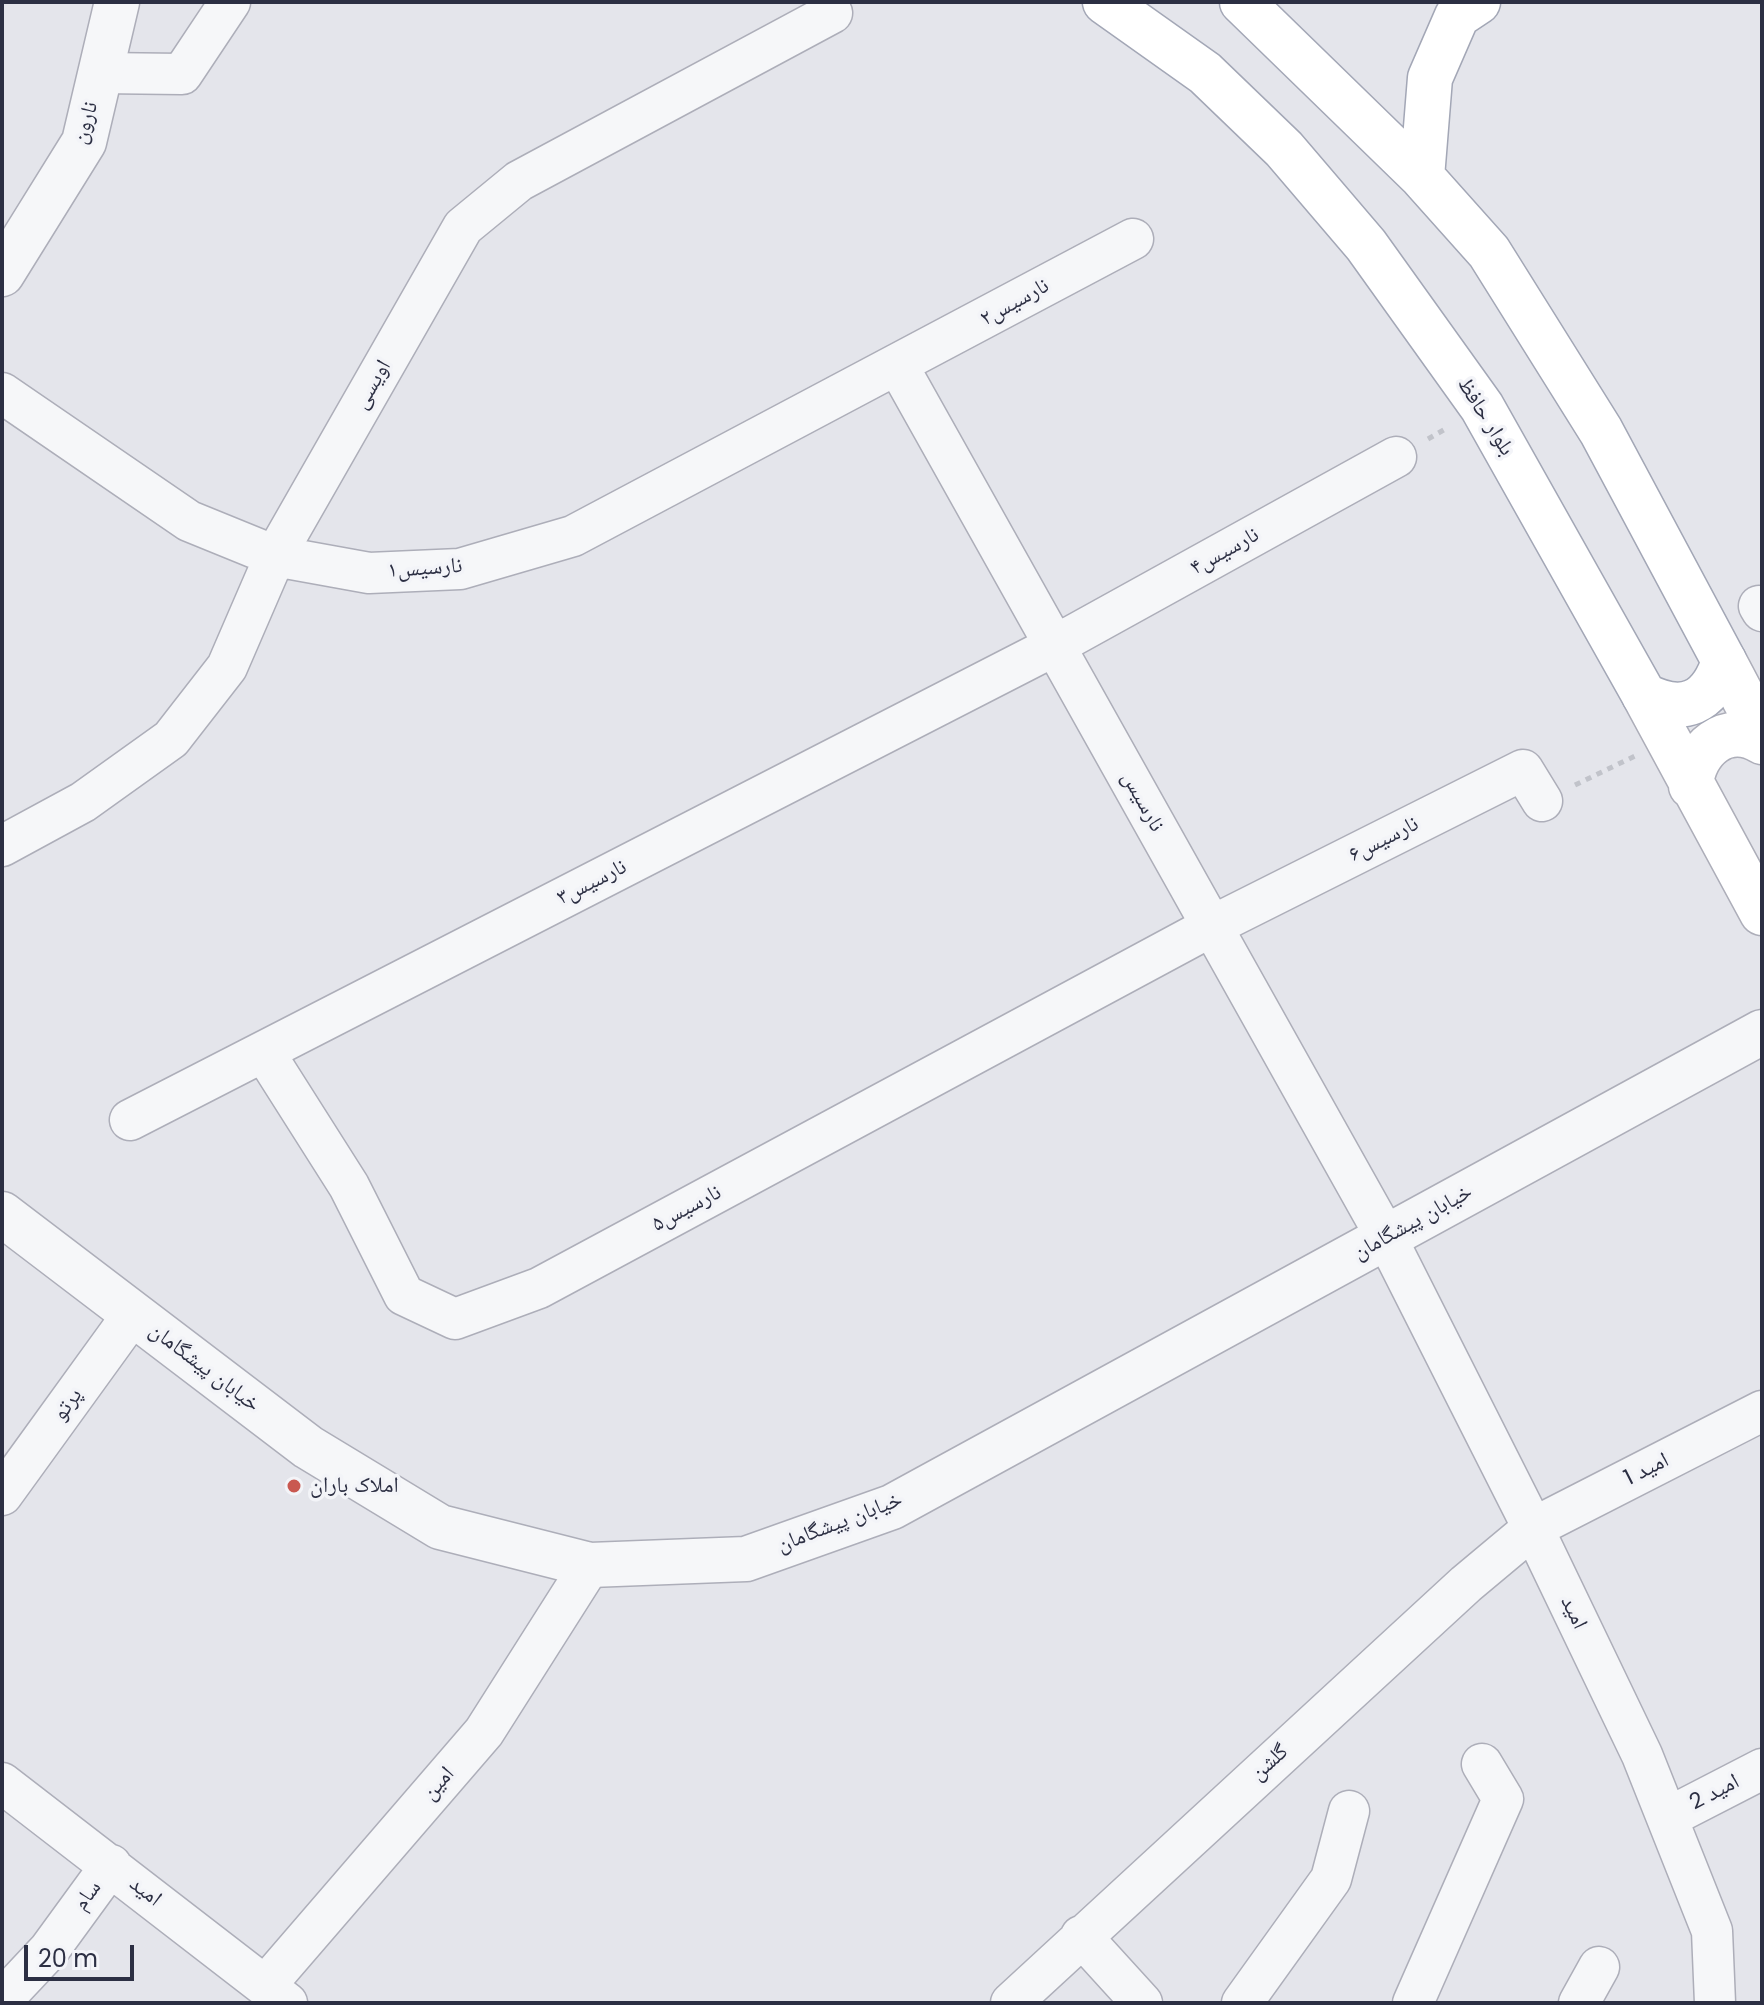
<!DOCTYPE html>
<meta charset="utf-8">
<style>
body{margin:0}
#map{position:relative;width:1764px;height:2005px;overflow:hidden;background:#e4e5eb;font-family:Poppins,sans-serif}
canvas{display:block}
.frame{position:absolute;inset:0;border:4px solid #2c2f43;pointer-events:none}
.scale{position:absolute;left:24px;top:1945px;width:110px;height:36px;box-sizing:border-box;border:4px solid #2c2f43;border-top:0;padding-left:10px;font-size:24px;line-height:28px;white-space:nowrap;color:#2c2f43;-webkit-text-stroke:6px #f3f4f8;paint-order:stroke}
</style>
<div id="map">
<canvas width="1764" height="2005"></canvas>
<div class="frame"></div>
<div class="scale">20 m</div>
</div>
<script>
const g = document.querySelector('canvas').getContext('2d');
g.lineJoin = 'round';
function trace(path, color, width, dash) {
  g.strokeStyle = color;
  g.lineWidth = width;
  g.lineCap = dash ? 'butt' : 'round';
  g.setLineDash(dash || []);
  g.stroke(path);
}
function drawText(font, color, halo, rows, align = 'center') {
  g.font = font + ' Poppins,"Noto Naskh Arabic",sans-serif';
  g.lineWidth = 7;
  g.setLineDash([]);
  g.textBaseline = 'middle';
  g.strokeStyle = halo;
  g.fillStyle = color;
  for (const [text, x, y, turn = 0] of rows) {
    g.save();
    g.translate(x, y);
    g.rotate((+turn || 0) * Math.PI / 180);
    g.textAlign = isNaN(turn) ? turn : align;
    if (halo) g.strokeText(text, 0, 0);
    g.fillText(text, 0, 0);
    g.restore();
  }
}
const minor = new Path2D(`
 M 100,73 L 182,74 L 230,2
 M 898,366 L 1386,1237 L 1533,1528 L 1642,1755 L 1712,1931 L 1715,2003
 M 2,393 L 189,521 L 275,556 L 369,573 L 460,569 L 573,536 L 1133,239
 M 1759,606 L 1762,611
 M 2,846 L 83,802 L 171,739 L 227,667 L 275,556 L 463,227 L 519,181 L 832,13
 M 264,1052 L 349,1186 L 404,1295 L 455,1319 L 539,1288 L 1212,926 L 1523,770 L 1542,801
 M 130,1120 L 1054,646 L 1396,457
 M 2,1495 L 133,1314
 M 2,1783 L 287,2003
 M 1667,1818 L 1762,1769
 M 1081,1936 L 1142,2003
 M 265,1986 L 484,1732 L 590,1565
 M 2,2000 L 49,1950 L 111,1865
 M 1011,2003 L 1466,1584 L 1533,1528 L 1762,1411
 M 1242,2003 L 1331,1879 L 1349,1811
 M 1413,2003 L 1503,1799 L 1482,1764
 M 1579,2003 L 1599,1967`);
const tertiary = new Path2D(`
 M 2,274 L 84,142 L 117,2
 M 2,1214 L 308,1447 L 440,1527 L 590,1565 L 746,1559 L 892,1507 L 1762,1032`);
const secondary = new Path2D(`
 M 1724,661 L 1762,733
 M 1644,695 L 1762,913
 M 1691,786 C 1693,750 1726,720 1762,742`);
const primary = new Path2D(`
 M 1105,2 L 1205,73 L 1284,149 L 1366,245 L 1482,407 L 1644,695 C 1683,715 1710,704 1724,661 L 1601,431 L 1489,252 L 1422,177 L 1242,2
 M 1422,177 L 1430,78 L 1457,16 L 1478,2`);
trace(minor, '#adaeb9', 43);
trace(tertiary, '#adaeb9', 47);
trace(secondary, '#adaeb9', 47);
trace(primary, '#a3a7b6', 47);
trace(new Path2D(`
 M 1428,439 L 1447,428
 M 1575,785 L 1635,756`), '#c1c3ca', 5, [6, 6]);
trace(minor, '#f6f7f9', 40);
trace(tertiary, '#f6f7f9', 44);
trace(secondary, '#fff', 44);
trace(primary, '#fff', 44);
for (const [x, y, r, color] of [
 [294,1486,8,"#c95850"]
]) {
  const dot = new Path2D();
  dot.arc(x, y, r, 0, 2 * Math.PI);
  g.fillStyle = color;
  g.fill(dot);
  trace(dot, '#f3f4f8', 3);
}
drawText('22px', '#2c2f43', '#f3f4f8', [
 ["نارون",86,123,-73],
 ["نارسیس۲",1015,303,-29],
 ["اویسی",373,385,-60],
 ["بلوار حافظ",1485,417,58],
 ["نارسیس۴",1225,552,-29],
 ["نارسیس۱",425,569,-4],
 ["نارسیس",1142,802,61],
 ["نارسیس۶",1384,840,-27],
 ["نارسیس۳",592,883,-27],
 ["نارسیس۵",687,1209,-28],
 ["خیابان پیشگامان",1413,1223,-29],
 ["خیابان پیشگامان",204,1368,37],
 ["پرتو",68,1405,-54],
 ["امید 1",1647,1470,-27],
 ["خیابان پیشگامان",840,1523,-21],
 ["امید",1573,1613,64],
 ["گلشن",1270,1763,-42],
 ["امین",439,1784,-49],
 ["امید 2",1715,1793,-28],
 ["امید",145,1892,38],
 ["سام",88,1896,-54]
]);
drawText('22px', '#2c2f43', '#f3f4f8', [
 ["املاک باران",310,1486]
], 'left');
</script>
